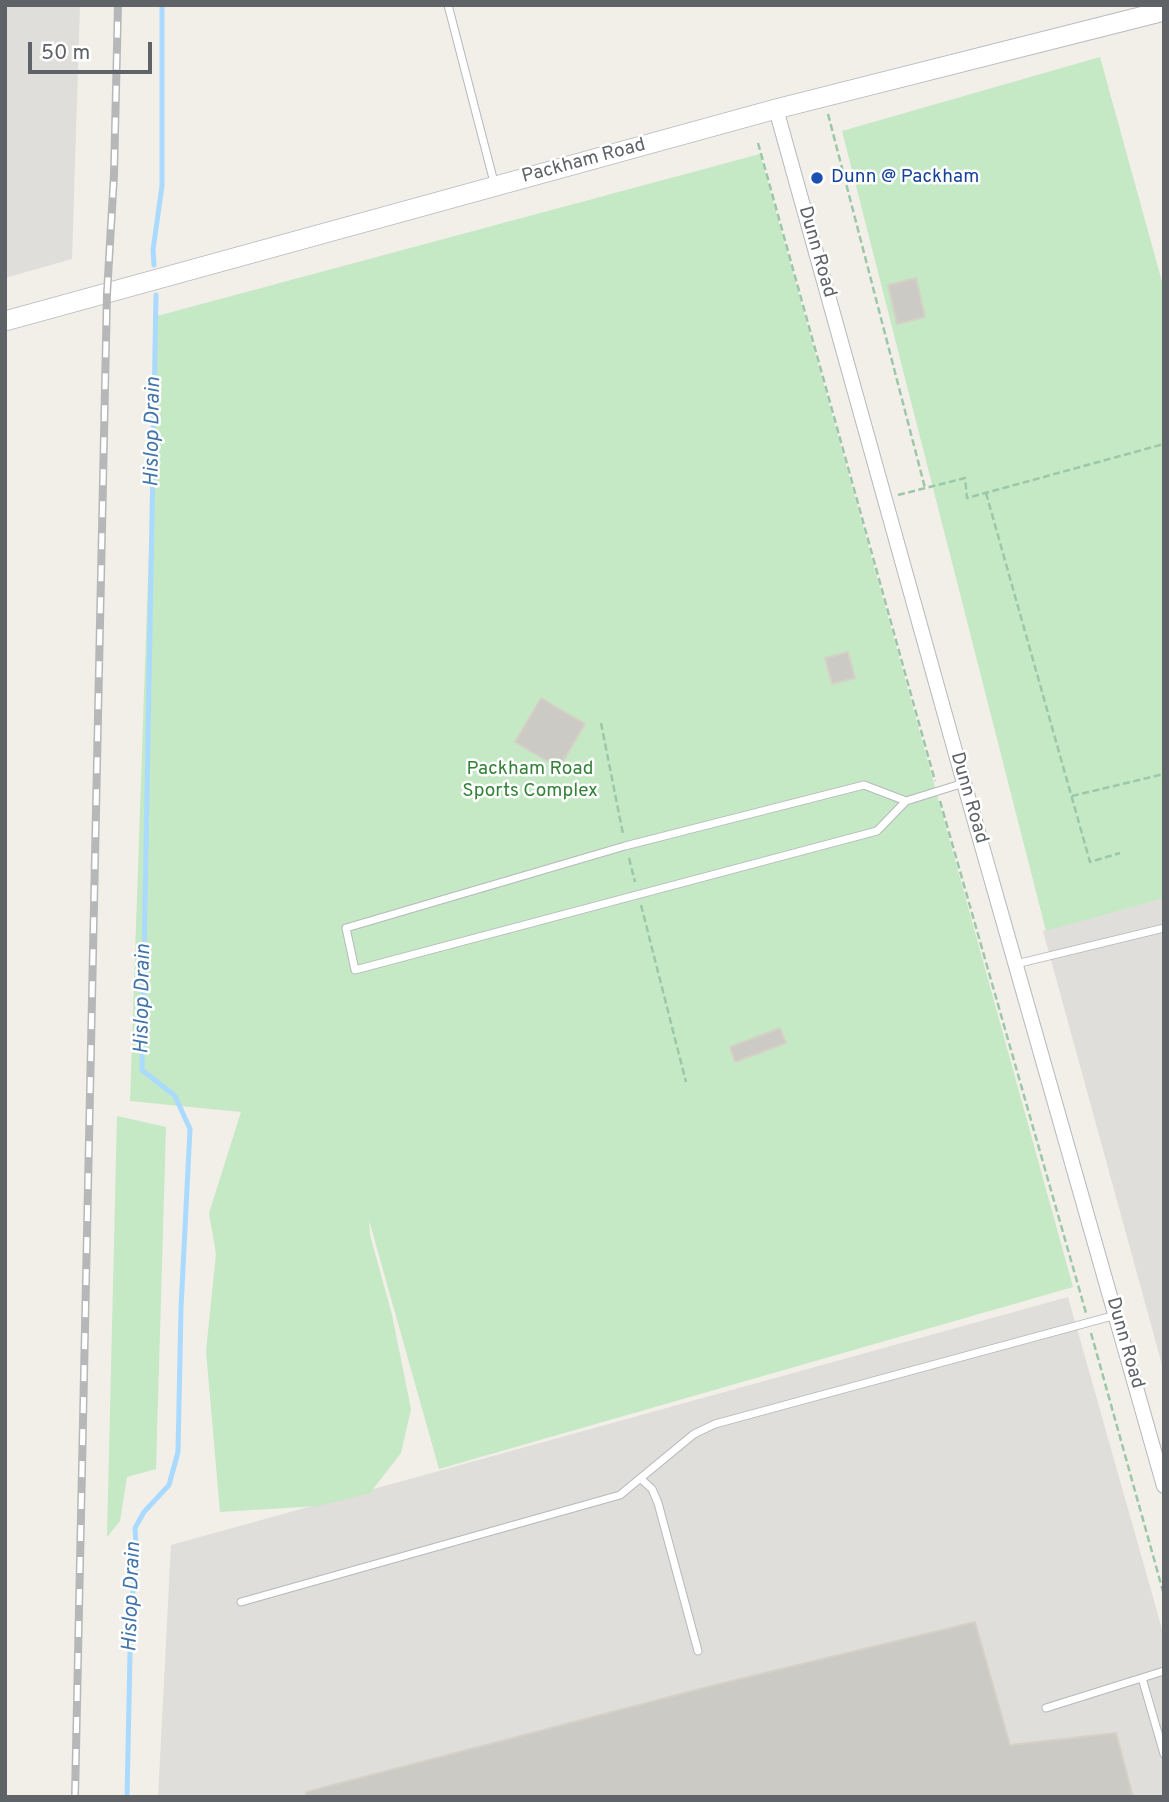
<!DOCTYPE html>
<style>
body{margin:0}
#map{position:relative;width:1169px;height:1802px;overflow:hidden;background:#f1efe8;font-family:Overpass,sans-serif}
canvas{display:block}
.frame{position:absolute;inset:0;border:7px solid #5f6368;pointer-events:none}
.scale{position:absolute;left:28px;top:42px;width:124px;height:32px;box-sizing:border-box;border:4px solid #5f6368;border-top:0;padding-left:9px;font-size:21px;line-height:24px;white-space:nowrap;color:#5f6368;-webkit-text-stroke:5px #fff;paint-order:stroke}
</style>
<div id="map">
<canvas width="1169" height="1802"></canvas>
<div class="frame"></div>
<div class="scale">50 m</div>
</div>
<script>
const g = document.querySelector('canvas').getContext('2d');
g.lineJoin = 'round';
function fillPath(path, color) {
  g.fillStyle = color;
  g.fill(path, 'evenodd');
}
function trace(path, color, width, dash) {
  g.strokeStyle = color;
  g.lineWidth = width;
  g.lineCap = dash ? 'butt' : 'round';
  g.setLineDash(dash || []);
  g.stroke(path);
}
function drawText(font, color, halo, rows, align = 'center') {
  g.font = font + ' Overpass,sans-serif';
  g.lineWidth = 5;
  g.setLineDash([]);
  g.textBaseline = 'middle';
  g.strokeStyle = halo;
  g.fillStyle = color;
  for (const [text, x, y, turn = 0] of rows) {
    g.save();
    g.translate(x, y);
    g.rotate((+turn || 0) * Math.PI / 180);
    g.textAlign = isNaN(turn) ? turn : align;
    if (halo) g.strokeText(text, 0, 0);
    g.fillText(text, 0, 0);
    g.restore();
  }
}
fillPath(new Path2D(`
 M 5,5 L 80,5 L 72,259 L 5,278 Z
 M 1164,898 L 1164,1372 L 1043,931 Z
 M 1068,1297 L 1164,1636 L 1164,1797 L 158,1797 L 171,1545 Z`), '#e0deda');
fillPath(new Path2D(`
 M 1100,57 L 1164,289 L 1164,898 L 1046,931 L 842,131 Z
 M 760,154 L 1073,1287 L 439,1469 L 369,1220 L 370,1235 L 392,1315 L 411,1409 L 401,1453 L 370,1493 L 318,1506 L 220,1512 L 206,1351 L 216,1254 L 209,1213 L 241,1112 L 130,1101 L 157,316 Z
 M 117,1116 L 166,1127 L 156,1469 L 127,1477 L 120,1521 L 107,1537 Z`), '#c5e8c5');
trace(new Path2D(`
 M 154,265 L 153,250 L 162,186 L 162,5
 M 127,1797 L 131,1606 L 137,1561 L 135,1528 L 144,1512 L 169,1485 L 178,1452 L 181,1308 L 190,1129 L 175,1096 L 142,1070 L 156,295`), '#aadaff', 5);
const building = new Path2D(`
 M 916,278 L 925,317 L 897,324 L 888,285 Z
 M 848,652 L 855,678 L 832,684 L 825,658 Z
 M 541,698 L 585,724 L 559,768 L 515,742 Z
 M 780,1028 L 786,1043 L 735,1062 L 730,1047 Z
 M 975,1622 L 1010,1745 L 1116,1733 L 1133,1797 L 306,1797 L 306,1792 L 719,1684 Z`);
fillPath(building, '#cccac5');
trace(building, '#d6d1c6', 2);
const lane = new Path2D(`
 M 448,5 L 495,186
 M 906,801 L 864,785 L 625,846 L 346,928 L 355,970 L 877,831 L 906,801 L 964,783
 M 1016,964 L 1164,928
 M 641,1479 L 652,1489 L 658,1503 L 698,1651
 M 241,1602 L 620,1495 L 694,1434 L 715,1424 L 1116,1315
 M 1142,1678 L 1164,1754
 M 1046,1708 L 1164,1671`);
const street = new Path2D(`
 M 776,109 L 964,783 L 1164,1486`);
const secondary = new Path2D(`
 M 5,321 L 776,109 L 1164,11`);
trace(lane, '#b5b8bc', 9);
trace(street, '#b5b8bc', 16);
trace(secondary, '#b6babf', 21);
trace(new Path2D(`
 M 828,114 L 925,488
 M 758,143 L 935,781
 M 986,493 L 1090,862 L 1120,853
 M 898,495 L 965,478 L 967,498 L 1164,444
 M 601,723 L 623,834
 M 1072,796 L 1164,774
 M 940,801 L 1086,1313
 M 629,858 L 635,882
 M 641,905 L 686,1082
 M 1091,1333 L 1164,1595`), '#9cc7a9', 2.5, [7, 3.5]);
trace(lane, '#fff', 7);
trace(street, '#fff', 14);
trace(secondary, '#fff', 19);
const rail = new Path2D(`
 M 75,1797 L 107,294 L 114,175 L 118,5`);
trace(rail, '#b6b7b8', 8);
trace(rail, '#fff', 5, [16]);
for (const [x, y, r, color] of [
 [817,178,7,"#1a4fb4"]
]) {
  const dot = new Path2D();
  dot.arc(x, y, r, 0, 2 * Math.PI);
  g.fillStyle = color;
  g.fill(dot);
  trace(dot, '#fff', 2.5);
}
drawText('19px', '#5f6368', '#fff', [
 ["Packham Road",584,162,-15],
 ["Dunn Road",816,252,74],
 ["Dunn Road",968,798,74],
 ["Dunn Road",1124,1343,74]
]);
drawText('19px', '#164399', '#fff', [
 ["Dunn @ Packham",831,178]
], 'left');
drawText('19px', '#348238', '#fff', [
 ["Packham Road",530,770],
 ["Sports Complex",530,792]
]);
drawText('italic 21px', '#4174aa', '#fff', [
 ["Hislop Drain",154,432,-89],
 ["Hislop Drain",144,999,-89],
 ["Hislop Drain",133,1597,-88]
]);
</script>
